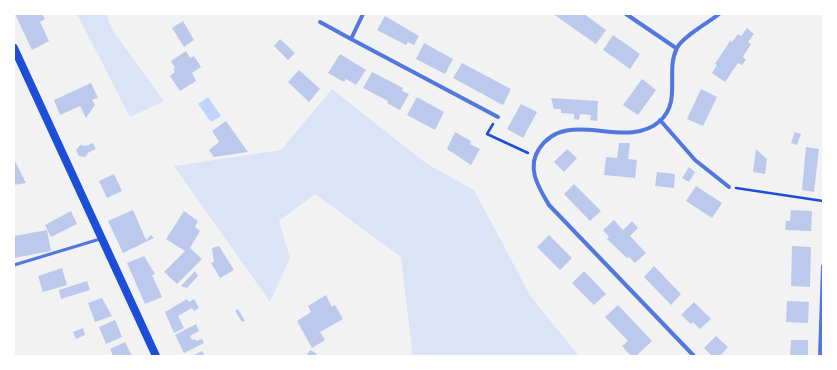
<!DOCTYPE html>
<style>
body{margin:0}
#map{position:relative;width:837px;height:370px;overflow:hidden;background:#f2f2f2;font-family:Helvetica,sans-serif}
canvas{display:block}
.frame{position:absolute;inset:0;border:15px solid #fff;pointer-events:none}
</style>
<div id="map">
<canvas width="837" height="370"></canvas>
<div class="frame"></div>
</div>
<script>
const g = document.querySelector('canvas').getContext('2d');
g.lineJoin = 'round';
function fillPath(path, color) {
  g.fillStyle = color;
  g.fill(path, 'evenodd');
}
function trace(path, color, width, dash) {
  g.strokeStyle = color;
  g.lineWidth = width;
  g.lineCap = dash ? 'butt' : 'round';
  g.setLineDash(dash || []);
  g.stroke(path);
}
fillPath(new Path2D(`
 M 77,14 L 106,14 L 113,31 L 164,101 L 130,117 Z
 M 332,89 L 427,164 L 474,190 L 531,297 L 579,356 L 411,356 L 412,351 L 401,257 L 315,194 L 279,221 L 290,258 L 270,302 L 174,166 L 281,150 Z`), '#dbe4f7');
fillPath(new Path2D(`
 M 208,97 L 221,116 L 211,122 L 198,104 Z`), '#bfd3fe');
fillPath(new Path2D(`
 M 15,14 L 42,14 L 45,19 L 40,22 L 49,41 L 32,50 Z
 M 553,14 L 584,14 L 606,30 L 596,44 Z
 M 385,16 L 419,36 L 414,45 L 408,42 L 406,45 L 377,30 Z
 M 183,21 L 194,40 L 184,47 L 172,28 Z
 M 747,28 L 754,34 L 748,42 L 751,44 L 743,57 L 746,60 L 742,65 L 738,63 L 725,82 L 712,73 L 717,65 L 715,64 L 730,41 L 732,42 L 738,34 L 741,36 Z
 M 613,35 L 640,54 L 630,69 L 603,50 Z
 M 280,39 L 295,53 L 288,60 L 274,46 Z
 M 424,43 L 453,59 L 445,74 L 416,59 Z
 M 186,51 L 190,58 L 194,56 L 201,67 L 192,73 L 196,81 L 180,91 L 170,76 L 175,72 L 173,69 L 175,68 L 171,61 Z
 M 340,54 L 366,70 L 356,85 L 346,79 L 344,82 L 328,73 Z
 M 462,63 L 511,89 L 503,105 L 453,78 Z
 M 299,70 L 320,89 L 309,102 L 288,82 Z
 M 372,72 L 403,88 L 402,91 L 409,94 L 400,110 L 387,103 L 388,101 L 363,88 Z
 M 642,79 L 656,90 L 638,115 L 623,105 Z
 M 91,83 L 98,98 L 92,100 L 95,105 L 86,118 L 80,106 L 60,115 L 54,100 Z
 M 701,89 L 717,97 L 703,126 L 687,119 Z
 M 417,97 L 444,112 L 435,130 L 407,115 Z
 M 551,98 L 598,101 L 597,121 L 590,120 L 591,115 L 580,114 L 579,120 L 574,119 L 574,114 L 561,113 L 561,109 L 554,109 Z
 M 521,104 L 537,112 L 523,138 L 507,129 Z
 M 226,121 L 248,152 L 214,157 L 209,150 L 219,142 L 212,131 Z
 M 455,132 L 471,141 L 470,144 L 480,149 L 471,165 L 447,149 Z
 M 795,132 L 801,134 L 797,145 L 791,143 Z
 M 93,143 L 96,149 L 89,152 L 85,157 L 79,156 L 76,150 L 80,145 L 86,146 Z
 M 619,143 L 630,143 L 628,159 L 637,160 L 635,178 L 604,175 L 606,157 L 617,158 Z
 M 806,147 L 819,149 L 814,192 L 802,190 Z
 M 567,149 L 577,158 L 564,172 L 554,162 Z
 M 756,149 L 767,159 L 765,174 L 753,172 Z
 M 14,159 L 26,183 L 14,185 Z
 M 689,167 L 695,172 L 689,182 L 682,178 Z
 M 657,172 L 675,174 L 674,188 L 655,186 Z
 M 114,174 L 122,191 L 107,198 L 99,181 Z
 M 574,184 L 601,211 L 590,221 L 564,194 Z
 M 696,186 L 722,203 L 712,218 L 686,201 Z
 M 133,210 L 146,240 L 151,235 L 154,238 L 123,253 L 108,221 Z
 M 791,210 L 812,211 L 811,231 L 785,230 L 786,221 L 790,221 Z
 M 71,211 L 77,224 L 51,237 L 45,225 Z
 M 184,211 L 198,221 L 195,227 L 200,231 L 190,248 L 202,259 L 177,284 L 164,272 L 185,251 L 166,239 Z
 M 614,220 L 623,230 L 632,221 L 638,228 L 630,236 L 646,253 L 635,263 L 629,257 L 627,258 L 607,239 L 609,237 L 603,230 Z
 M 47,230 L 51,251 L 14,258 L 14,236 Z
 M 549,235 L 572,258 L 560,270 L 537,247 Z
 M 219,246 L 234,270 L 220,278 L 211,263 L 214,262 L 212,248 Z
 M 792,246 L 811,247 L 810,287 L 791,286 Z
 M 144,256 L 155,274 L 152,275 L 162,297 L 145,304 L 127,263 Z
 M 654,266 L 681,294 L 671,305 L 644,277 Z
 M 62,268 L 67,285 L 43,292 L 38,276 Z
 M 195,271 L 198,276 L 187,288 L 181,286 Z
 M 584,271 L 606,294 L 594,305 L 572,283 Z
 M 87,281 L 90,290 L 61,299 L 59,290 Z
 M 326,295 L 332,307 L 335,305 L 343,319 L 320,332 L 325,340 L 312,348 L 297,321 L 311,312 L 308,306 Z
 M 102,298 L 112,316 L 95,322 L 88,303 Z
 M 187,299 L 189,302 L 194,299 L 199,308 L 194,311 L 192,308 L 178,316 L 184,328 L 174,333 L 165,312 Z
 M 787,301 L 809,302 L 808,323 L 786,322 Z
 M 694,302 L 711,319 L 700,329 L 693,322 L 691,324 L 681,315 Z
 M 618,305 L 652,341 L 636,356 L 631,356 L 622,346 L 628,341 L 605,317 Z
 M 238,309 L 245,321 L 242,322 L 235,311 Z
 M 115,320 L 122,337 L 106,344 L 99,327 Z
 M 196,324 L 199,331 L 190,336 L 192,340 L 195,339 L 196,341 L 202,339 L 204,343 L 184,353 L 175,335 Z
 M 83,328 L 85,335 L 76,339 L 73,332 Z
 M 716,336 L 728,347 L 720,356 L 712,356 L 704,348 Z
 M 791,340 L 808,340 L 808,356 L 790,356 Z
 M 125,342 L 132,356 L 113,356 L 110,349 Z
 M 310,350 L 317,354 L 315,356 L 307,355 Z
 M 202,351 L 205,356 L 192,356 Z`), '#bdc9ec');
trace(new Path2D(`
 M 493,124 L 487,134 L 528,153
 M 736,188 L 823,201`), '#1d4ed8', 2.5);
trace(new Path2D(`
 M 14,265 L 100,239`), '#5277de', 3);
trace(new Path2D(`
 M 363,14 L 351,39 L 498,117
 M 626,14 L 676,48
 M 320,22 L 351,39
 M 660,120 L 695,160 L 729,187
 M 694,356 L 549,205 C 539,188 526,168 539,149 C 567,106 625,152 660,121 C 682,101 665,71 677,48 C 682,37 708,23 719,14
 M 820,356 L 823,266`), '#5277de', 4);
trace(new Path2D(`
 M 14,48 L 156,356`), '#1d4ed8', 8);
</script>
